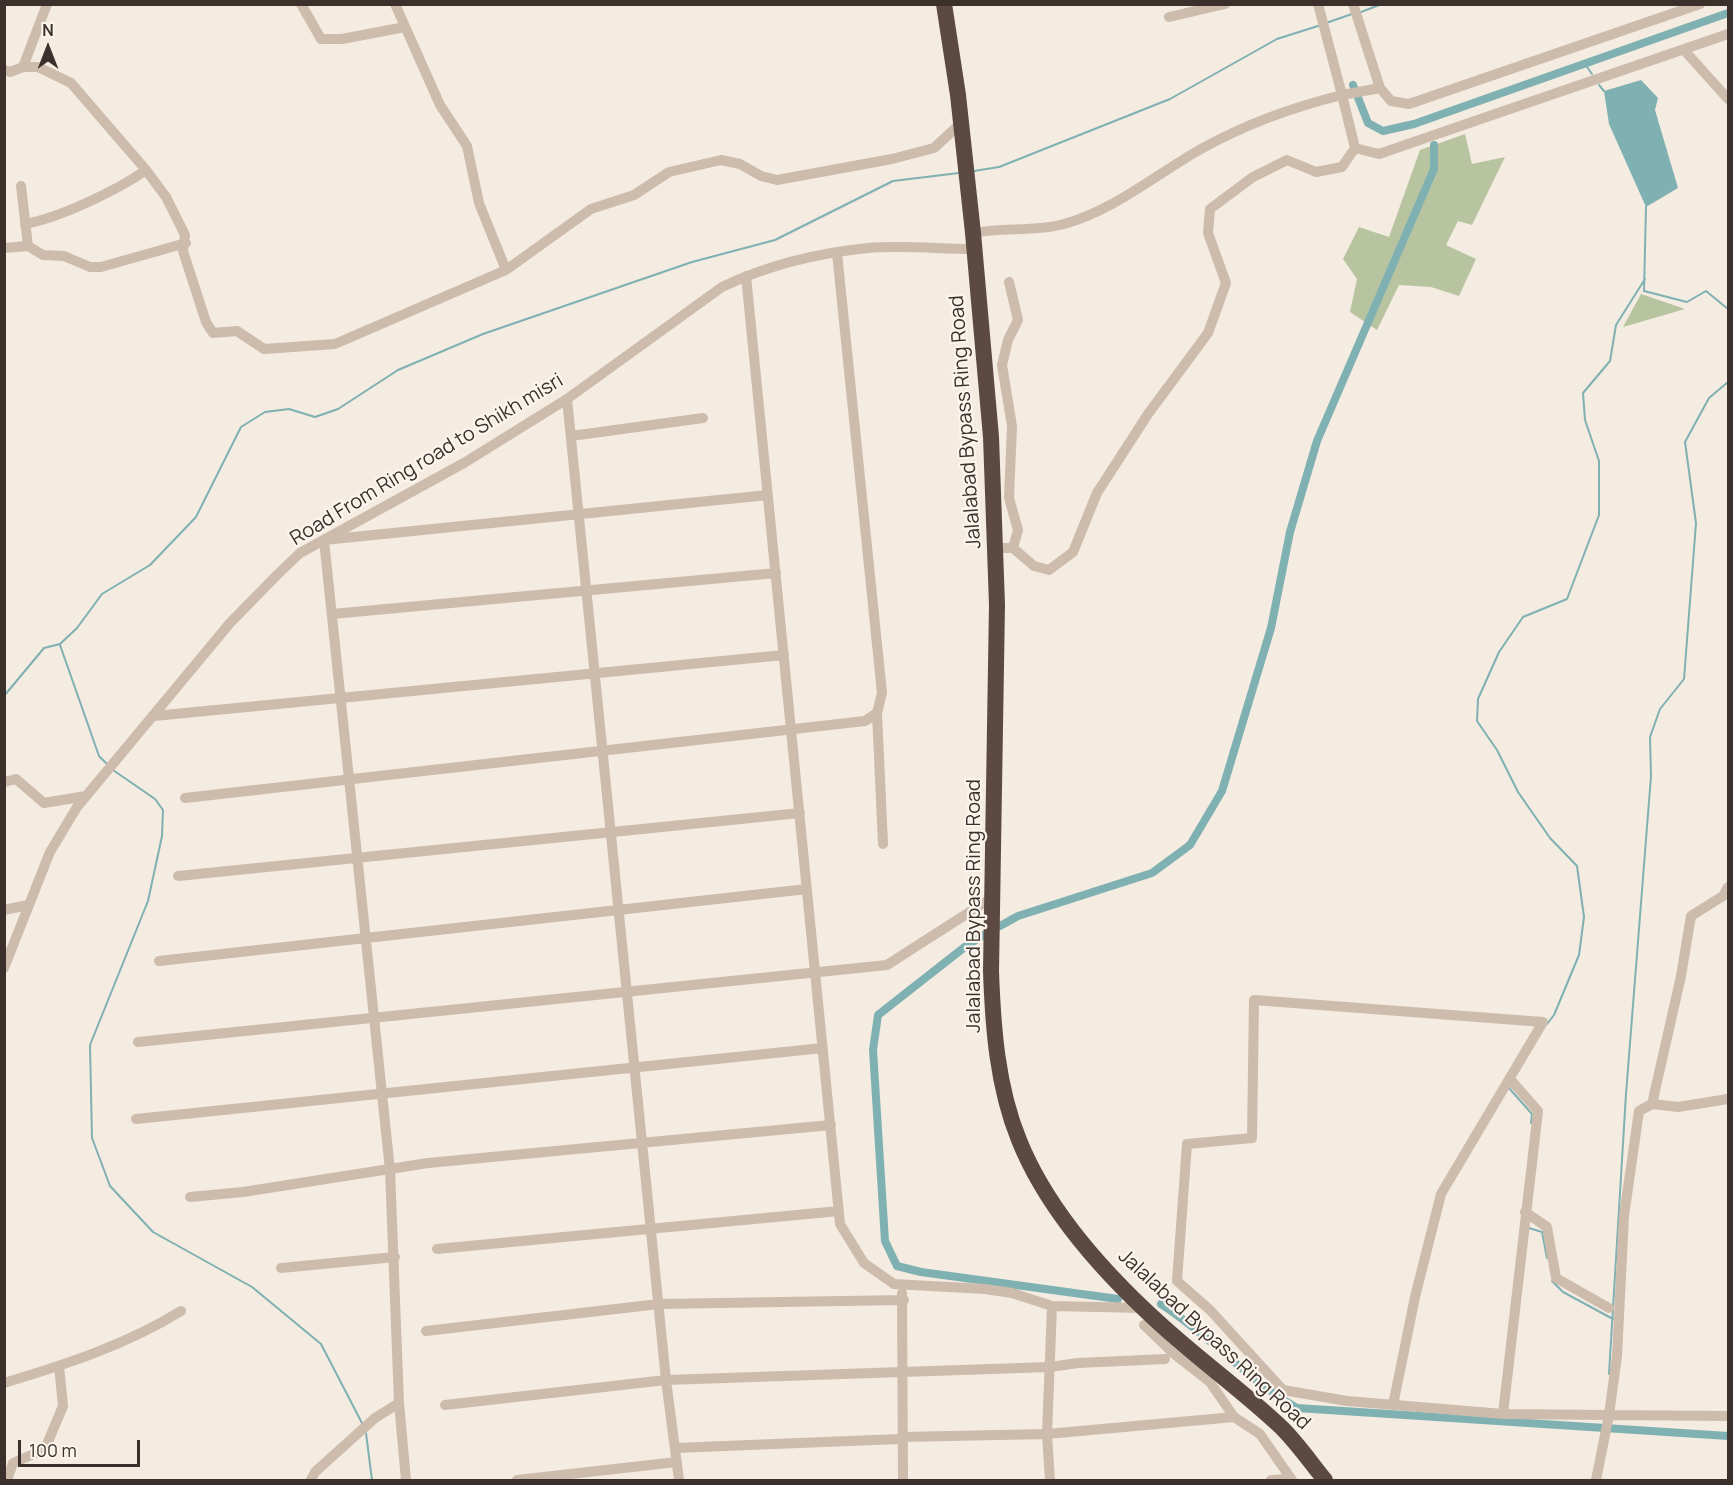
<!DOCTYPE html>
<style>
body{margin:0}
#map{position:relative;width:1733px;height:1485px;overflow:hidden;background:#f4ebe1;font-family:Manrope,sans-serif}
canvas{display:block}
.frame{position:absolute;inset:0;border:6px solid #3b302b;pointer-events:none}
.north{position:absolute;left:18px;top:18px;width:60px;height:60px;-webkit-text-stroke:4px #fbf5ee;paint-order:stroke;rotate:0deg;font-size:16px;font-weight:700;line-height:24px;text-align:center;color:#3b302b}
.north::after{content:'';display:block;margin:auto;width:21px;height:27px;background:#3b302b;clip-path:polygon(50% 0,100% 100%,50% 72%,0 100%)}
.scale{position:absolute;left:18px;top:1440px;width:122px;height:27px;box-sizing:border-box;border:3px solid #3b302b;border-top:0;padding-left:8px;font-size:18px;line-height:21px;white-space:nowrap;color:#3b302b;-webkit-text-stroke:4px #fbf5ee;paint-order:stroke}
</style>
<div id="map">
<canvas width="1733" height="1485"></canvas>
<div class="frame"></div>
<div class="north">N</div>
<div class="scale">100 m</div>
</div>
<script>
const g = document.querySelector('canvas').getContext('2d');
g.lineJoin = 'round';
function fillPath(path, color) {
  g.fillStyle = color;
  g.fill(path, 'evenodd');
}
function trace(path, color, width, dash) {
  g.strokeStyle = color;
  g.lineWidth = width;
  g.lineCap = dash ? 'butt' : 'round';
  g.setLineDash(dash || []);
  g.stroke(path);
}
function drawText(font, color, halo, rows, align = 'center') {
  g.font = font + ' Manrope,sans-serif';
  g.lineWidth = 4.5;
  g.setLineDash([]);
  g.textBaseline = 'middle';
  g.strokeStyle = halo;
  g.fillStyle = color;
  for (const [text, x, y, turn = 0] of rows) {
    g.save();
    g.translate(x, y);
    g.rotate((+turn || 0) * Math.PI / 180);
    g.textAlign = isNaN(turn) ? turn : align;
    if (halo) g.strokeText(text, 0, 0);
    g.fillText(text, 0, 0);
    g.restore();
  }
}
fillPath(new Path2D(`
 M 1465,134 L 1472,164 L 1505,157 L 1472,225 L 1458,221 L 1446,245 L 1476,259 L 1459,296 L 1431,287 L 1399,285 L 1377,330 L 1350,312 L 1357,279 L 1343,259 L 1359,227 L 1389,237 L 1420,150 Z
 M 1641,294 L 1685,309 L 1623,327 Z`), '#b8c4a0');
fillPath(new Path2D(`
 M 1641,80 L 1658,98 L 1655,110 L 1678,188 L 1646,207 L 1609,124 L 1604,91 Z`), '#7fb0b2');
trace(new Path2D(`
 M 1361,12 L 1382,4
 M 1326,23 L 1352,14
 M 1585,64 L 1592,74
 M 1599,85 L 1604,91
 M 974,171 L 999,167 L 1170,99 L 1277,39 L 1321,25
 M 1646,207 L 1644,291 L 1687,302 L 1706,291 L 1728,309
 M 60,645 L 99,756 L 107,764
 M 4,696 L 44,648 L 60,644 L 77,628 L 102,594 L 150,565 L 196,517 L 241,427 L 265,412 L 289,409 L 315,417 L 338,409 L 398,370 L 483,334 L 692,262 L 775,240 L 893,181 L 959,173
 M 113,770 L 155,799 L 163,810 L 162,836 L 148,901 L 90,1045 L 92,1138 L 110,1186 L 153,1232 L 252,1287 L 321,1344 L 363,1425
 M 1547,1024 L 1554,1015 L 1579,955 L 1584,917 L 1577,866 L 1550,838 L 1518,792 L 1497,750 L 1477,721 L 1478,699 L 1499,652 L 1523,617 L 1567,599 L 1599,515 L 1599,461 L 1585,420 L 1583,393 L 1610,361 L 1616,325 L 1645,279
 M 1508,1087 L 1532,1114 L 1531,1123
 M 1529,1228 L 1542,1232 L 1547,1258
 M 1552,1281 L 1563,1292 L 1613,1319
 M 1609,1374 L 1626,1094 L 1651,776 L 1650,737 L 1660,709 L 1684,679 L 1696,523 L 1685,442 L 1709,398 L 1728,382
 M 366,1433 L 372,1480`), '#7fb0b2', 2);
trace(new Path2D(`
 M 1353,85 L 1368,123 L 1383,131 L 1414,124 L 1728,13
 M 1000,926 L 1018,916 L 1152,873 L 1190,845 L 1222,791 L 1271,628 L 1290,532 L 1317,441 L 1434,169 L 1434,145
 M 984,935 L 966,946 L 878,1015 L 873,1050 L 885,1241 L 897,1266 L 921,1272 L 1118,1299
 M 1161,1304 C 1210,1335 1247,1380 1297,1408 L 1728,1436`), '#7fb0b2', 8);
trace(new Path2D(`
 M 301,4 L 321,39 L 342,39 L 405,27
 M 395,4 L 440,105 L 467,146 L 479,203 L 506,270 L 591,209 L 634,195 L 669,172 L 721,160 L 740,164 L 761,176 L 777,180 L 892,159 L 934,148 L 960,124
 M 1318,4 L 1342,95 L 1380,88
 M 1353,4 L 1380,88 L 1391,101 L 1409,104 L 1700,4
 M 1169,17 L 1225,4
 M 1684,50 L 1728,99
 M 23,67 L 47,4
 M 4,70 L 10,72 L 23,67 L 38,67 L 71,83 L 146,170 L 166,197 L 185,235 L 183,251 L 206,322 L 213,333 L 237,331 L 264,349 L 335,344 L 506,270
 M 21,186 L 28,246
 M 25,224 C 59,218 118,190 146,170
 M 973,233 C 1003,227 1035,232 1064,224 C 1113,211 1158,173 1201,149 C 1246,124 1293,107 1342,95 L 1355,148 L 1379,154 L 1728,34
 M 4,248 L 28,246 L 43,255 L 64,256 L 90,267 L 101,267 L 186,243
 M 746,276 L 840,1224 L 864,1263 L 894,1284 L 985,1289 L 1012,1293 L 1052,1306 L 1143,1308
 M 1009,282 L 1018,320 L 1008,340 L 1002,365 L 1012,426 L 1009,498 L 1018,530 L 1013,548
 M 567,399 L 666,1380 L 679,1480
 M 571,436 L 703,418
 M 996,548 L 1013,548 L 1034,566 L 1049,570 L 1073,552 L 1097,493 L 1148,414 L 1208,333 L 1226,283 L 1208,233 L 1210,209 L 1253,177 L 1287,160 L 1316,172 L 1342,167 L 1355,148
 M 332,614 L 776,573
 M 877,713 L 883,844
 M 154,716 L 784,655
 M 4,782 L 16,779 L 44,803 L 86,796
 M 185,798 L 865,721 L 877,713 L 882,693 L 837,253
 M 178,876 L 800,813
 M 1728,887 L 1723,896 L 1691,916 L 1681,976 L 1652,1104 L 1639,1111 L 1624,1216 L 1617,1356 L 1609,1415 L 1728,1416
 M 4,910 L 28,905
 M 159,961 L 807,889
 M 4,968 L 50,852 L 77,807 L 230,623 L 277,575 L 300,553 L 464,463 L 567,399 L 722,287 C 768,265 817,253 868,248 C 903,245 939,249 974,249
 M 138,1042 L 887,965 L 993,897
 M 1652,1104 L 1678,1107 L 1728,1099
 M 136,1119 L 823,1048
 M 190,1197 L 243,1192 L 428,1163 L 831,1125
 M 1525,1212 L 1547,1227 L 1556,1278 L 1609,1308
 M 437,1249 L 839,1211
 M 281,1268 L 395,1257
 M 902,1293 L 903,1480
 M 1156,1321 L 1144,1325 L 1173,1353 L 1210,1382 L 1234,1417 L 1260,1434 L 1292,1480
 M 426,1331 L 659,1304 L 904,1300
 M 4,1383 C 67,1364 126,1345 181,1311
 M 399,1403 L 406,1480
 M 445,1405 L 666,1380 L 1050,1367 L 1078,1363 L 1165,1359
 M 1393,1405 L 1415,1297 L 1441,1194 L 1543,1022 L 1254,1000 L 1252,1138 L 1187,1144 L 1177,1281 L 1210,1310 L 1283,1390 L 1347,1401 L 1503,1414 L 1609,1415 L 1596,1480
 M 1503,1414 L 1538,1111 L 1510,1079
 M 675,1448 L 899,1439 L 902,1437 L 1047,1434 L 1234,1417
 M 7,1480 L 13,1463 L 45,1449 L 63,1406 L 59,1366
 M 311,1480 L 315,1472 L 375,1418 L 399,1403 L 390,1170 L 324,540 L 768,495
 M 517,1480 L 677,1462
 M 1050,1480 L 1047,1434 L 1052,1306
 M 1271,1480 L 1290,1479`), '#cdbbac', 10);
trace(new Path2D(`
 M 944,4 L 958,95 L 973,233 L 991,437 L 997,605 L 991,971 C 993,1027 997,1086 1019,1140 C 1047,1210 1102,1271 1158,1322 C 1198,1359 1243,1391 1282,1428 C 1298,1444 1311,1463 1325,1480`), '#5c4a42', 16);
drawText('20px', '#3b302b', '#fbf5ee', [
 ["Jalalabad Bypass Ring Road",966,422,-94],
 ["Road From Ring road to Shikh misri",427,460,-31],
 ["Jalalabad Bypass Ring Road",974,906,-90],
 ["Jalalabad Bypass Ring Road",1214,1340,43]
]);
</script>
